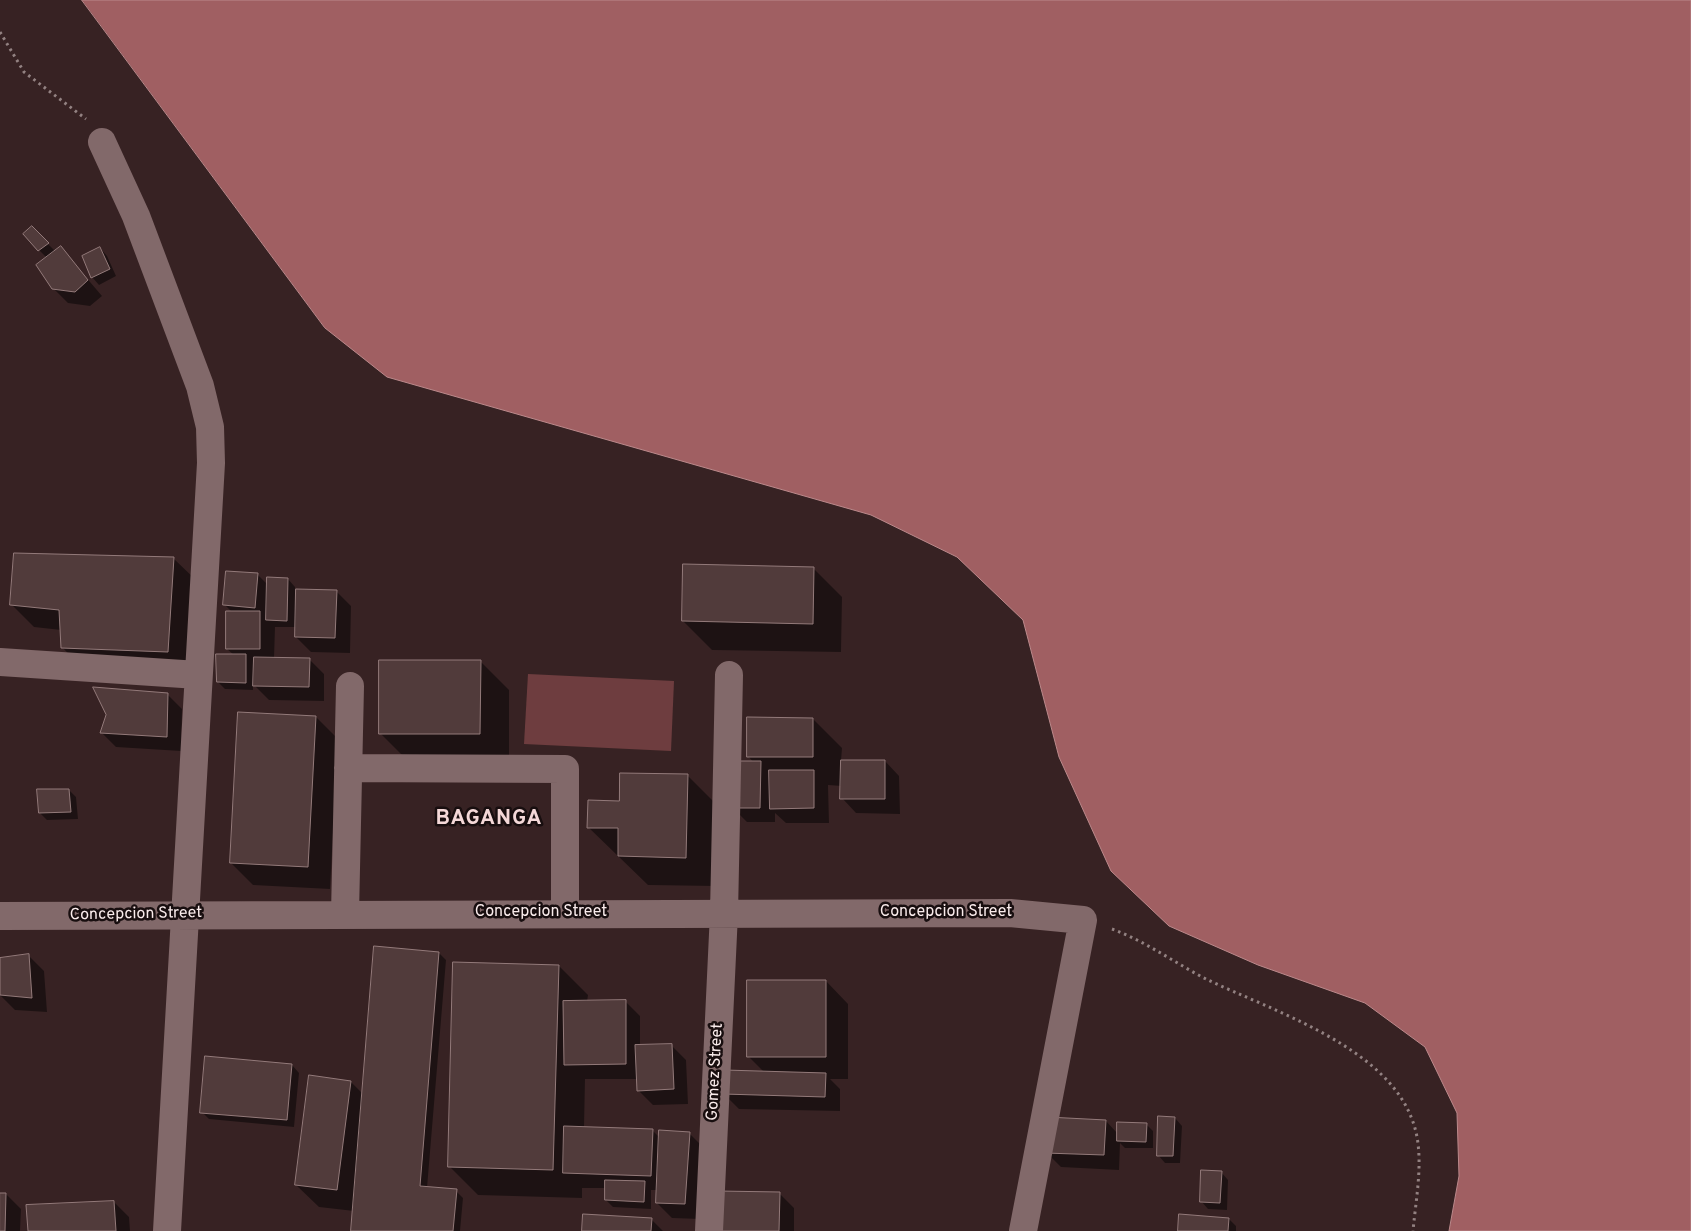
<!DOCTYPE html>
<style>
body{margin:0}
canvas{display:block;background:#372223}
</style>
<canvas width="1691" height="1231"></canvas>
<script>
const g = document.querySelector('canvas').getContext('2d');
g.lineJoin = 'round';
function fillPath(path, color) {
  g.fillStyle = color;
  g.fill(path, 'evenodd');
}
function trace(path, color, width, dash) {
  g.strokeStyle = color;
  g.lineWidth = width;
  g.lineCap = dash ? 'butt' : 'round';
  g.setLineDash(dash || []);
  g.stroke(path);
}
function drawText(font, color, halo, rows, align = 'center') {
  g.font = font + ' Overpass,sans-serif';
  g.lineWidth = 5;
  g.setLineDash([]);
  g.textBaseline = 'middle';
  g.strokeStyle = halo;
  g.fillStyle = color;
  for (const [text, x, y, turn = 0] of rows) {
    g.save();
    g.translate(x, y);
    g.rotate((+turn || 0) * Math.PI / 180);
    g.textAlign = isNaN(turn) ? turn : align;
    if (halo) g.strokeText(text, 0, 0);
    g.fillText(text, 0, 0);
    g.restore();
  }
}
fillPath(new Path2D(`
 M 528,674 L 674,681 L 671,751 L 524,744 Z`), '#6e3d3f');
const water = new Path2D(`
 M 82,0 L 1691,0 L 1691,1231 L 1449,1231 L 1459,1176 L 1457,1113 L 1425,1047 L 1365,1003 L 1258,965 L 1169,926 L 1111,871 L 1059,757 L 1023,620 L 957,557 L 871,515 L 387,377 L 325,328 Z`);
fillPath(water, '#a05f62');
trace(water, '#bb898b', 1);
fillPath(new Path2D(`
 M 32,228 L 56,252 L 61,248 L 102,296 L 90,306 L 68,303 L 53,288 L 47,258 L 39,250 Z
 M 100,248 L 107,256 L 116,276 L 99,285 L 92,277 L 84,256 Z
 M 173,558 L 196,580 L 190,673 L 84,670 L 62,647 L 61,630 L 34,627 L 11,604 Z
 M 813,568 L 842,597 L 841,652 L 712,650 L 683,621 Z
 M 257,574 L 268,585 L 288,579 L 295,587 L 295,591 L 336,591 L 351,606 L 350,653 L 311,652 L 296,637 L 296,627 L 275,627 L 274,659 L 309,659 L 324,674 L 324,701 L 269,700 L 253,684 L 253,690 L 225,689 L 218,682 L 234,655 L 227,649 L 232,612 L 225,605 Z
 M 480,661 L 509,690 L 509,762 L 409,762 L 380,733 Z
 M 167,694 L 182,709 L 181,751 L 116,747 L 101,732 Z
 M 316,717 L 338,739 L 330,889 L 253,885 L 231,863 Z
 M 813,719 L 842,748 L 841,761 L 885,761 L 899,776 L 900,814 L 856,813 L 842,798 L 842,786 L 828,785 L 829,823 L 786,823 L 775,813 L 775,822 L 747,822 L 732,807 L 754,763 L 748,756 Z
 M 688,776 L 717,805 L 715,886 L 648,885 L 588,827 L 620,802 Z
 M 69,790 L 76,797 L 78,819 L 47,820 L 40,813 Z
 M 439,953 L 446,960 L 427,1188 L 456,1191 L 463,1198 L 460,1231 L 352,1231 L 354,1211 L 319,1207 L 296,1185 L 351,1082 L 363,1094 Z
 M 29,956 L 44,971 L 47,1012 L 15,1010 L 0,995 L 0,959 Z
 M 559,966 L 588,995 L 587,1002 L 625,1001 L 640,1016 L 640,1046 L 671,1045 L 686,1060 L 688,1104 L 653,1105 L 638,1090 L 638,1079 L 585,1079 L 584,1128 L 652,1130 L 660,1138 L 689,1133 L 704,1148 L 700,1219 L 672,1218 L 657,1203 L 658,1190 L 651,1190 L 651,1209 L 613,1207 L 606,1200 L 606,1188 L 582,1188 L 582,1198 L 478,1195 L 449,1166 Z
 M 826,981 L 848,1004 L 848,1079 L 830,1079 L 840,1089 L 840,1111 L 739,1109 L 724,1094 L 765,1073 L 748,1056 Z
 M 292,1065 L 299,1073 L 294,1127 L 209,1119 L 202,1112 Z
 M 1175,1118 L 1182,1126 L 1180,1163 L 1165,1163 L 1158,1155 Z
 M 1106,1121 L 1118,1134 L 1146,1124 L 1153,1131 L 1153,1148 L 1125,1148 L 1120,1143 L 1119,1170 L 1061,1167 L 1046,1152 Z
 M 1221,1172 L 1228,1180 L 1227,1210 L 1208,1209 L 1201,1201 Z
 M 779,1193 L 794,1208 L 794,1231 L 717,1231 Z
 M 0,1194 L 6,1194 L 21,1209 L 20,1231 L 0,1231 Z
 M 114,1202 L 129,1217 L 130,1231 L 29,1231 Z
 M 651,1219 L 663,1231 L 583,1231 Z
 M 1229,1219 L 1236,1226 L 1236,1231 L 1179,1231 Z`), '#0007');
const building = new Path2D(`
 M 32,226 L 49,243 L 38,251 L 23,234 Z
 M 61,246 L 88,280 L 75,292 L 52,289 L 36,265 Z
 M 100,247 L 110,269 L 91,278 L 82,256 Z
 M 14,553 L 174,557 L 168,652 L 61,648 L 59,610 L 10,605 Z
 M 683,564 L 814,567 L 813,624 L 682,621 Z
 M 226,571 L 258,573 L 255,608 L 223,605 Z
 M 267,577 L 288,578 L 287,621 L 266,620 Z
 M 296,589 L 337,590 L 335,638 L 295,637 Z
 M 226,611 L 260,611 L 260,649 L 226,649 Z
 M 216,654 L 246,654 L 246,683 L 217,682 Z
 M 254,657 L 310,658 L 309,687 L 253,686 Z
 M 379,660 L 481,660 L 480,734 L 379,734 Z
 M 93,687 L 168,693 L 167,737 L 100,733 L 106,715 Z
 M 238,712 L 316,716 L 308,867 L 230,863 Z
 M 747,717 L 813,718 L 813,757 L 747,757 Z
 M 841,760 L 885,760 L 885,799 L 840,799 Z
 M 732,761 L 761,761 L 760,808 L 730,808 Z
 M 769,770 L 814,770 L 814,808 L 770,809 Z
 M 620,773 L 688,774 L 686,858 L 618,856 L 618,828 L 587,828 L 588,800 L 619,801 Z
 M 37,789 L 69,789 L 71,812 L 39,813 Z
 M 374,946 L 439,952 L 420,1186 L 457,1189 L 453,1231 L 351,1231 Z
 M 29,954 L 32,998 L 0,995 L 0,958 Z
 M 453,962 L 559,965 L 553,1170 L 448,1167 Z
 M 747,980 L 826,980 L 826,1057 L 747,1057 Z
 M 626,1000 L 626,1064 L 564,1065 L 563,1001 Z
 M 672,1044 L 674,1089 L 637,1091 L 635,1045 Z
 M 205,1056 L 292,1064 L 287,1120 L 200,1113 Z
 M 724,1070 L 826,1073 L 825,1097 L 723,1094 Z
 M 309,1075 L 351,1081 L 337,1190 L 295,1185 Z
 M 1158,1116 L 1175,1117 L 1173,1156 L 1157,1156 Z
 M 1047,1117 L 1106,1120 L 1104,1155 L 1045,1153 Z
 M 1117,1122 L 1147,1123 L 1146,1142 L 1117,1141 Z
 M 564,1126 L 653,1129 L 651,1176 L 563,1173 Z
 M 659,1130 L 690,1132 L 685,1204 L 656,1203 Z
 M 1201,1170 L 1222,1171 L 1220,1203 L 1200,1202 Z
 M 605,1180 L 645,1181 L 644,1202 L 605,1200 Z
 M 717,1191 L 780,1192 L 779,1231 L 716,1231 Z
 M 0,1193 L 6,1193 L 5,1231 L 0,1231 Z
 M 114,1201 L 116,1231 L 28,1231 L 26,1205 Z
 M 583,1214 L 652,1218 L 651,1231 L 582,1231 Z
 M 1179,1214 L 1229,1218 L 1228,1231 L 1178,1231 Z`);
fillPath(building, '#513b3b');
trace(building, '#937a7a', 1);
trace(new Path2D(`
 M 0,32 L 24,72 L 86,119
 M 1112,929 C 1145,941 1175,963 1206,979 C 1272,1011 1387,1046 1413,1122 C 1425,1155 1416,1197 1413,1231`), '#938282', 3, [2.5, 4]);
trace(new Path2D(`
 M 102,142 L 136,216 L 200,386 L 210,427 L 211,463 L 167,1231
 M 0,662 L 198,675
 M 348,768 L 565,769 L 565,913
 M 345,914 L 350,686
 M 0,916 L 1010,913 L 1083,920 L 1023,1231
 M 709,1231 L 724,913 L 729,675`), '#82696a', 28);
drawText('16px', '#faecec', '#180e0f', [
 ["Concepcion Street",541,913],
 ["Concepcion Street",946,913],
 ["Concepcion Street",136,915,-1],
 ["Gomez Street",716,1072,-87]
]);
g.letterSpacing = '1px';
drawText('bold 21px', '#f4d8d8', '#180e0f', [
 ["BAGANGA",489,820]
]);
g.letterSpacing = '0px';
</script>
